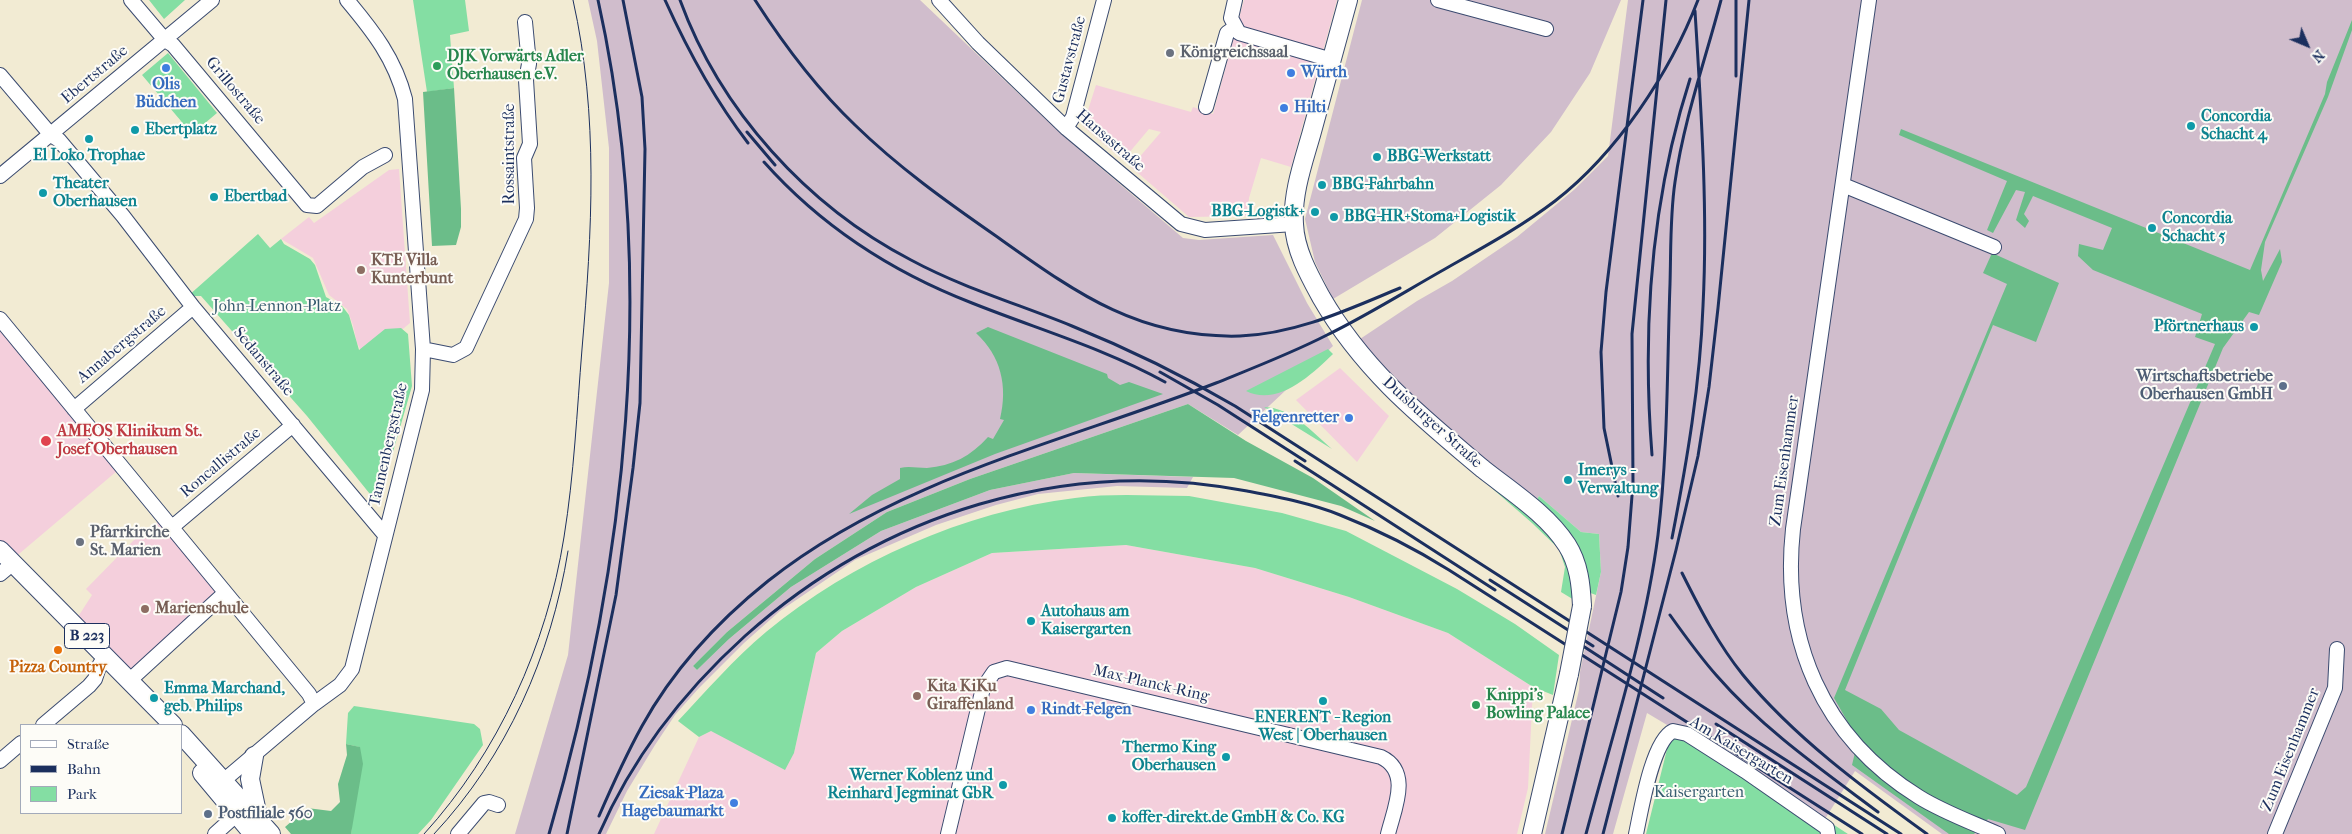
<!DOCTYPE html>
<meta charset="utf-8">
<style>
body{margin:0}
#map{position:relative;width:2352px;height:834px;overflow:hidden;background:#f2ebd3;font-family:"IM FELL French Canon",serif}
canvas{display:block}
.legend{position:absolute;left:20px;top:724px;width:162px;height:90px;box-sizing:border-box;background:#fdfcf7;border:1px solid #a3aaba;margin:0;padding:6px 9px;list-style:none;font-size:15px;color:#1b2f5e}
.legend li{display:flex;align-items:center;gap:10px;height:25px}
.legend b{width:25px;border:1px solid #a3aaba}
.north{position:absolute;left:2282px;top:20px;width:50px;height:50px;-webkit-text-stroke:4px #fdfcf7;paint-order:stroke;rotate:135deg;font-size:14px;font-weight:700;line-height:20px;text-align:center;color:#1b2f5e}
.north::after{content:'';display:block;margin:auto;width:18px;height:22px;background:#1b2f5e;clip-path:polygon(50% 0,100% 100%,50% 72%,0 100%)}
</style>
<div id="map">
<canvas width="2352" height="834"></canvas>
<ul class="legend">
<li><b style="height:6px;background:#fff"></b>Straße</li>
<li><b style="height:6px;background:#1b2f5e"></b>Bahn</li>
<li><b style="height:14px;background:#84dea3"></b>Park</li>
</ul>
<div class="north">N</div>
</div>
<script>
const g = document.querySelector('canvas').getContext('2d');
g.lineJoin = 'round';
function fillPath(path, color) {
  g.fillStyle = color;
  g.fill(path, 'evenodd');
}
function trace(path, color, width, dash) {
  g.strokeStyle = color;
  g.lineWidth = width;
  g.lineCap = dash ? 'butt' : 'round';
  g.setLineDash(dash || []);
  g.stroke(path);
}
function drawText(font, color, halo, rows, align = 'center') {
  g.font = font + ' "IM FELL French Canon",serif';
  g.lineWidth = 4;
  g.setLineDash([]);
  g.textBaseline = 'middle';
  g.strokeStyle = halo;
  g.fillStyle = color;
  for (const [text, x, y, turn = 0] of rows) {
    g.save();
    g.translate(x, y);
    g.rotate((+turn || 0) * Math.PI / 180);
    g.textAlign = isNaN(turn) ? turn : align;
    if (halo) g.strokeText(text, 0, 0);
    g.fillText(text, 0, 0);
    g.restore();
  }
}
fillPath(new Path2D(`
 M 1244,0 L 1337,0 L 1291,167 L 1261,158 L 1249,198 L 1248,216 L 1189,217 L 1131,167 L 1161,132 L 1149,129 L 1123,160 L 1083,126 L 1096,85 L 1191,112 L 1193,107 L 1213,114 Z
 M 399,169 L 410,323 L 366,360 L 357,343 L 353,325 L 347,309 L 329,295 L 313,258 L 281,239 L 309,217 L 314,223 L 389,170 Z
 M 0,330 L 117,471 L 13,559 L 0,546 Z
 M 1340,368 L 1389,416 L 1357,462 L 1296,400 Z
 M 168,522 L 225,593 L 130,680 L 74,623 L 92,595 L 86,589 L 133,541 L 155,523 Z
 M 1126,545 L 1255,568 L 1349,597 L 1448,633 L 1533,687 L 1528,788 L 1517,834 L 654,834 L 699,737 L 711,731 L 794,753 L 816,653 L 842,631 L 916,587 L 992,553 Z`), '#f4cfdc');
fillPath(new Path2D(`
 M 588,0 L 920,0 L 1061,134 L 1183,238 L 1199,240 L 1273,235 L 1307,303 L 1333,346 L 1238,435 L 1188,404 L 970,479 L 887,512 L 815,559 L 727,632 L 693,666 L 697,670 L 729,639 L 791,587 L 881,531 L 990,490 L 1074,473 L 1193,477 L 1187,488 L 1117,486 L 1038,494 L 996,505 L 936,525 L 855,560 L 780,611 L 744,643 L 698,689 L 675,715 L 655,745 L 627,791 L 606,834 L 515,834 L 568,655 L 609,283 L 609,148 L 597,41 Z
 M 1362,0 L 1621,0 L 1590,73 L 1551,132 L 1501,185 L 1435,238 L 1333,299 L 1315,262 L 1305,219 Z
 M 1628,0 L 2352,0 L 2352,834 L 1942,834 L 1855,771 L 1825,819 L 1647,713 L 1613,834 L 1545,834 L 1579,690 L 1580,672 L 1601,572 L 1599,534 L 1581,532 L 1539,496 L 1533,507 L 1437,427 L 1354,343 L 1417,301 L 1452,281 L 1517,237 L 1575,189 L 1608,156 Z`), '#d0bdcc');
fillPath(new Path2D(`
 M 149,0 L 185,0 L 164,19 Z
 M 413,0 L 465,0 L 469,31 L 450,35 L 454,88 L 427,92 Z
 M 168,53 L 217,113 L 192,134 L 142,75 Z
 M 258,234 L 270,248 L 281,239 L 284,244 L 310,259 L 315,265 L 326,297 L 342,306 L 349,315 L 359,350 L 385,329 L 401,328 L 408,334 L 412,386 L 378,504 L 307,416 L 201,296 L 188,296 Z
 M 1328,349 L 1333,354 C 1311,375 1278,407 1246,391 Z
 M 1365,364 L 1533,507 L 1539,496 L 1581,532 L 1599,534 L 1601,572 L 1596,595 L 1585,591 L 1584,606 L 1561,592 L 1565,567 L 1559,549 L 1532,523 L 1441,444 L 1361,368 Z
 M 1264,407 C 1292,408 1311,431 1332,449 Z
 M 1189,496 L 1282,513 L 1346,531 L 1457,589 L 1515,624 L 1559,655 L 1553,695 L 1533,687 L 1448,633 L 1349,597 L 1255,568 L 1126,545 L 992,553 L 916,587 L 842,631 L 816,653 L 794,753 L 785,770 L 711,731 L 699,737 L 678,721 C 706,691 734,659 766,632 C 852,561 964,512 1075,498 C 1112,493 1151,496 1189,496 Z
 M 354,706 L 474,724 L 480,729 L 483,745 L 431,820 L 418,834 L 351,834 L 359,747 L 346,744 L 348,713 Z
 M 1672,729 L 1825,819 L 1848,834 L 1646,834 Z`), '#84dea3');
fillPath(new Path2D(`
 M 2352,20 L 2352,30 L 2328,97 L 2265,242 L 2261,270 L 2263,281 L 2280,249 L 2282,262 L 2259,315 L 2249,312 L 2223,348 L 2025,830 L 1988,819 L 1974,834 L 1949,834 L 1852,765 L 1858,740 L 1834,698 L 2007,284 L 1983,273 L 1992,253 L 2059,283 L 2036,342 L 1993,325 L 1845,690 L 1881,709 L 1899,730 L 2017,795 L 2026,787 L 2215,344 L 2195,337 L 2202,314 L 2093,270 L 2078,256 L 2079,244 L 2103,250 L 2112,228 L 2033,196 L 2024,214 L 2029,221 L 2025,228 L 2016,220 L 2025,192 L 2016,190 L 1993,233 L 1987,230 L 2007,181 L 1899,135 L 1901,129 L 2250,270 L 2325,94 L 2327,82 Z
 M 454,88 L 461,209 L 461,227 L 456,245 L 432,246 L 423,92 Z
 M 988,327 L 1107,374 L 1108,378 L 1120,385 L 1129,382 L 1163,394 L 995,454 L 849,514 L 872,495 L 900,479 L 900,468 C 909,466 917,468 927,468 C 952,466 971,456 988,437 L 993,439 L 1004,420 L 1000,419 C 1008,386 1001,356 976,333 Z
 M 1188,404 L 1246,441 L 1313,478 L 1375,521 L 1341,506 L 1234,478 L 1074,473 L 990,490 L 881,531 L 791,587 L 729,639 L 697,670 L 693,666 L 727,632 L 815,559 L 887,512 L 970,479 Z
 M 346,744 L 360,747 L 363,764 L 351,834 L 291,834 L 285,827 L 307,808 L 331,811 L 340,802 L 338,784 L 347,755 Z`), '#6bbd89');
const minor = new Path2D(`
 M 131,0 L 165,40 L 173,45 L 307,205 L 317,206 L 363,167 L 385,155
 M 939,0 L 978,43 L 1066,128 L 1181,224 L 1205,230 L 1294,224
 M 1235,0 L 1231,18 L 1239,33 L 1332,60
 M 1438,0 L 1546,29
 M 1869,0 L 1793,529 C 1781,640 1822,737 1919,797 C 1943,812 1971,822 1998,834
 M 0,75 L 51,135 L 59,140 L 123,216 L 193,307 L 385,535
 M 1206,107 L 1227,33 L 1234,28
 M 1066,128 L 1073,117 L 1104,0
 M 0,176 L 212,0
 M 1843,185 L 1994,247
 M 0,319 L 309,694 L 314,704
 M 423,349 L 453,355 L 466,348 L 526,219 L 527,208 L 524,158 L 530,144 L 526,80 L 529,64 L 525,22
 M 74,409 L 193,307
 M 171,528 L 293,425
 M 0,574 L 6,569
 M 130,680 L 225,593
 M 43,725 L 89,686 L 95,679 L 100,664
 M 0,761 L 21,743
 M 216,787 L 314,704 L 340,685 L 352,669 L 422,390 L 423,349 L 405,99 C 395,59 373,31 347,0
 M 215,834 L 236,815
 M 458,834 L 484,803 L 489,802 L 498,805
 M 948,834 L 983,688 L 994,672 L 1007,668 L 1381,757 C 1412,772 1394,809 1388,834
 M 1636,834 C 1641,811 1652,741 1673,731 L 1687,734 L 1745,771 L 1827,828 L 1828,834
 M 2275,834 L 2335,688 L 2337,649`);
const major = new Path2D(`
 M 1348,0 C 1336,45 1323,90 1311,135 C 1303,163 1292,194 1294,224 C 1295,250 1309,275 1321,297 C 1363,370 1420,416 1483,469 C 1512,492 1547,514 1567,545 C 1579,564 1581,585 1582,606
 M 0,550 L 173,725
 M 181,734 L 271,834
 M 254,756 L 250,779 L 258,817
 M 202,773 L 253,834
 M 1532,834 L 1569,674`);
trace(minor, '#3b4b70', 16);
trace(major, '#3b4b70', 20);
trace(minor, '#fff', 14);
trace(major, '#fff', 18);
trace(new Path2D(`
 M 424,834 C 498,753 547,645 564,537 C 574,475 577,411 582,349 C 592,232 599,116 573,0
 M 434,834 C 507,756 551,656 568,551`), '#1b2f5e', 1);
trace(new Path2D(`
 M 665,0 C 688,51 714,99 748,143
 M 680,0 C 720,110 807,206 911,260 C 963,288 1018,304 1072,326 C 1129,349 1182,375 1235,406 L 1901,834
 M 755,0 C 784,45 816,88 855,125 C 898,167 947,202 996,236 C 1075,292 1138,339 1240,336 C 1297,334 1349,309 1400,288
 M 1736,76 L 1736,0
 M 747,132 L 775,165
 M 764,162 C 821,226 892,272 972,303 C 1037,329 1104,348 1165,382
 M 1160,372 L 1218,405 L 1305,461
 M 1652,455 C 1642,328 1651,200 1690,79
 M 1295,461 L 1495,590
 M 1618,496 L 1604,428 L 1601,352 L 1606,292 L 1643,0
 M 1672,538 C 1687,461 1700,385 1703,306 C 1708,208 1701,109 1695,11
 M 1682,573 C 1700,609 1718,644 1743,675 C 1794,737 1862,787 1927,834
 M 1490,580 L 1593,646
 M 1670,615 C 1685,636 1700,657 1717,676 C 1763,729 1822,770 1878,812
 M 1583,646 L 1663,698
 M 1716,724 L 1887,834
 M 599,816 C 612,786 626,755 642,726 C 673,670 718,621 768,581 C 898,478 1064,442 1216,383 C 1253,368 1292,353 1327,335 C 1368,315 1406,291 1445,269 C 1482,248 1521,227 1555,201 C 1617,153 1670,73 1698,0
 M 549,834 C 627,566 659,275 598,0
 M 567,834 L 616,595 L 633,468 L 640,403 L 645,149 L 642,97 L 623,0
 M 599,834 C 633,756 682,693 745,636 C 883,513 1064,456 1247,491 C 1278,497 1310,503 1340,515 C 1378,530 1414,548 1449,570 L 1862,834
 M 1562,834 L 1621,592 L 1628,547 L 1633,483 L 1632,334 L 1666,0
 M 1586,834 C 1612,736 1645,636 1658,535 C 1668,452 1667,368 1670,284 C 1671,250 1670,215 1675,182 C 1684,119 1705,61 1721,0
 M 1603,834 L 1676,550 L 1698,456 L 1709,387 L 1718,308 L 1749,0`), '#1b2f5e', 3);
const majorBridge = new Path2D(`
 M 1569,674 L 1582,606`);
trace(majorBridge, '#3b4b70', 20, []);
trace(majorBridge, '#fff', 18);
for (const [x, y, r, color] of [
 [1170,53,5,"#6b7280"],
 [437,66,5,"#2e9e5b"],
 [166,68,5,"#3f7fe0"],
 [1291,73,5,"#3f7fe0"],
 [1284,108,5,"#3f7fe0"],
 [2191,126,5,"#0f9aa8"],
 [135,130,5,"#0f9aa8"],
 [89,139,5,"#0f9aa8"],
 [1377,157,5,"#0f9aa8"],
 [1322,185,5,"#0f9aa8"],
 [43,193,5,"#0f9aa8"],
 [214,197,5,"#0f9aa8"],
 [1315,212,5,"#0f9aa8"],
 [1334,217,5,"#0f9aa8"],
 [2152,228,5,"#0f9aa8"],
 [361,270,5,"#8d6e63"],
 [2254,327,5,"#0f9aa8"],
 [2283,386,5,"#5c6f8a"],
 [1349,418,5,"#3f7fe0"],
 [46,441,6,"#e0444e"],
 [1568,480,5,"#0f9aa8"],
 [80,542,5,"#6b7280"],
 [145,609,5,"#8d6e63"],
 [1031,621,5,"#0f9aa8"],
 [58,650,5,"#e8710a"],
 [917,696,5,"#8d6e63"],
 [154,698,5,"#0f9aa8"],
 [1323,701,5,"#0f9aa8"],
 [1476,705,5,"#2e9e5b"],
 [1031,710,5,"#3f7fe0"],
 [1226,757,5,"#0f9aa8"],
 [1003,785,5,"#0f9aa8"],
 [734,803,5,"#3f7fe0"],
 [208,814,5,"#5c6f8a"],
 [1112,818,5,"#0f9aa8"]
]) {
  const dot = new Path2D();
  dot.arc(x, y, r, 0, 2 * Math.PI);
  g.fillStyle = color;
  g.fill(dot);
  trace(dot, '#fdfcf7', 2);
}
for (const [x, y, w] of [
 [87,636,45]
]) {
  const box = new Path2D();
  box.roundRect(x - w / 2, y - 12.5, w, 25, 4);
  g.fillStyle = '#fdfcf7';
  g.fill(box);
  trace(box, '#1b2f5e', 1);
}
drawText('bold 15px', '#1b2f5e', null, [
 ["B 223",87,636]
]);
drawText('bold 16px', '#5b616d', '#fdfcf7', [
 ["Königreichssaal",1180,53],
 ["Pfarrkirche",90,533],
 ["St. Marien",90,551]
], 'left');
drawText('bold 16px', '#27864d', '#fdfcf7', [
 ["DJK Vorwärts Adler",447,57],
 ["Oberhausen e.V.",447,75],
 ["Knippi's",1486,696],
 ["Bowling Palace",1486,714]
], 'left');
drawText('16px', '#1b2f5e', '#fdfcf7', [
 ["Gustavstraße",1070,60,-75],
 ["Ebertstraße",95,75,-40],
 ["Grillostraße",235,91,50],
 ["Hansastraße",1110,141,41],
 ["Rossaintstraße",510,154,-90],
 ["Annabergstraße",122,345,-40],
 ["Sedanstraße",263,362,50],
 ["Duisburger Straße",1432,423,42],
 ["Tannenbergstraße",389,445,-77],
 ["Zum Eisenhammer",1785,461,-82],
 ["Roncallistraße",221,463,-40],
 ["Max-Planck-Ring",1151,684,13],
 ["Zum Eisenhammer",2291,750,-68],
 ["Am Kaisergarten",1741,751,31]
]);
drawText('bold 16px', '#366cbe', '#fdfcf7', [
 ["Würth",1301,73],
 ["Olis",166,85,"center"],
 ["Büdchen",166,103,"center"],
 ["Hilti",1294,108],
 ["Felgenretter",1339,418,"right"],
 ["Rindt-Felgen",1041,710],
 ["Ziesak-Plaza",724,794,"right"],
 ["Hagebaumarkt",724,812,"right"]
], 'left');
drawText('bold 16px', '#0d838f', '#fdfcf7', [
 ["Concordia",2201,117],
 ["Schacht 4",2201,135],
 ["Ebertplatz",145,130],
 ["El Loko Trophae",89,156,"center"],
 ["BBG-Werkstatt",1387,157],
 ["Theater",53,184],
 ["Oberhausen",53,202],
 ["BBG-Fahrbahn",1332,185],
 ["Ebertbad",224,197],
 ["BBG-Logistk+",1305,212,"right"],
 ["BBG-HR+Stoma+Logistik",1344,217],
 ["Concordia",2162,219],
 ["Schacht 5",2162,237],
 ["Pförtnerhaus",2244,327,"right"],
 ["Imerys -",1578,471],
 ["Verwaltung",1578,489],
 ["Autohaus am",1041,612],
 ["Kaisergarten",1041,630],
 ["Emma Marchand,",164,689],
 ["geb. Philips",164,707],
 ["ENERENT - Region",1323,718,"center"],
 ["West | Oberhausen",1323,736,"center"],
 ["Thermo King",1216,748,"right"],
 ["Oberhausen",1216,766,"right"],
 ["Werner Koblenz und",993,776,"right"],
 ["Reinhard Jegminat GbR",993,794,"right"],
 ["koffer-direkt.de GmbH & Co. KG",1122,818]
], 'left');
drawText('bold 16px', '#785e54', '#fdfcf7', [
 ["KTE Villa",371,261],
 ["Kunterbunt",371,279],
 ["Marienschule",155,609],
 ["Kita KiKu",927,687],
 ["Giraffenland",927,705]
], 'left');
drawText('16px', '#355b6f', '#fdfcf7', [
 ["John-Lennon-Platz",277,307],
 ["Kaisergarten",1699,793]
]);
drawText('bold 16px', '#4e5e75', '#fdfcf7', [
 ["Wirtschaftsbetriebe",2273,377],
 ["Oberhausen GmbH",2273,395],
 ["Postfiliale 560",218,814,"left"]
], 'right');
drawText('bold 16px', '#be3a42', '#fdfcf7', [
 ["AMEOS Klinikum St.",57,432],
 ["Josef Oberhausen",57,450]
], 'left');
drawText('bold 16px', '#c56008', '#fdfcf7', [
 ["Pizza Country",58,668]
]);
</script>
